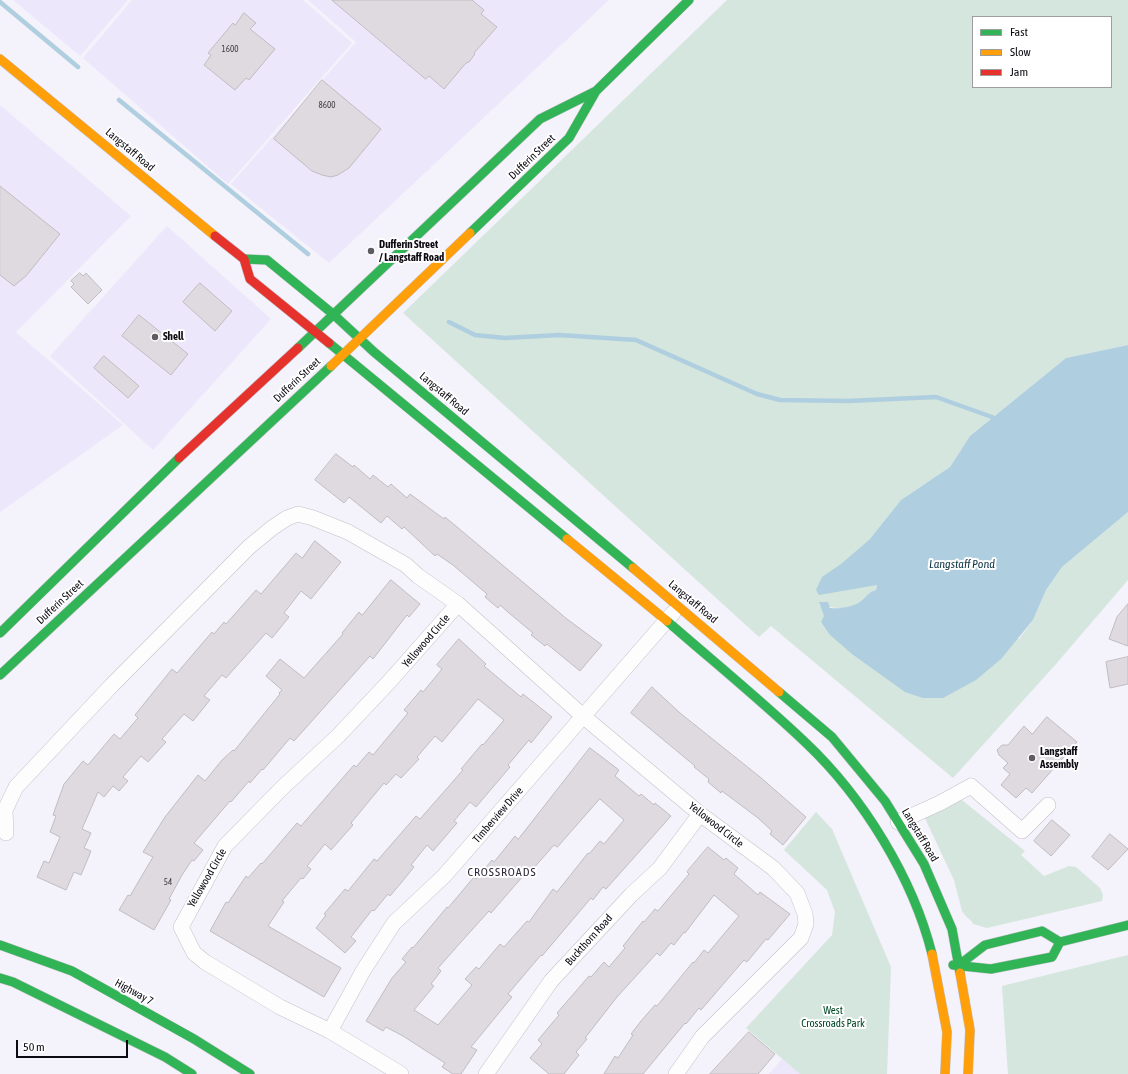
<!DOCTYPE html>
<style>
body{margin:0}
#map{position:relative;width:1128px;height:1074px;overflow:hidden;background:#f4f2fa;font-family:"Asap Condensed",sans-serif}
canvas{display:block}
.legend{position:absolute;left:972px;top:16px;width:140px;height:72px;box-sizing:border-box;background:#fff;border:1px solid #9e9da0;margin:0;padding:5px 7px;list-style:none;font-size:12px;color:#0d0a12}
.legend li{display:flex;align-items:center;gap:8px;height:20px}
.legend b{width:20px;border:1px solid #9e9da0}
.scale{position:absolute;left:16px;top:1040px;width:112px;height:18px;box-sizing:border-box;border:2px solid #0d0a12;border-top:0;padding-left:5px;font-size:12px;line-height:14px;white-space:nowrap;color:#0d0a12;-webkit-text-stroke:3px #fff;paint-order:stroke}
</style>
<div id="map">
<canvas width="1128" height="1074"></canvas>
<ul class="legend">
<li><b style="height:5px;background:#30b455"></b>Fast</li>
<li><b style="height:5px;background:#ff9f0a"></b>Slow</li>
<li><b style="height:5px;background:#e5322d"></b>Jam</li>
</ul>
<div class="scale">50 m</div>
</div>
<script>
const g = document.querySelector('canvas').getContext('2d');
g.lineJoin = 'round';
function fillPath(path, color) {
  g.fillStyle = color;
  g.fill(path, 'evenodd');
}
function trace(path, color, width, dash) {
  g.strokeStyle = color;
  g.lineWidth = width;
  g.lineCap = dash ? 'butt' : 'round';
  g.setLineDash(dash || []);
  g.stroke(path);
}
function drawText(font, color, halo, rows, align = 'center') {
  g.font = font + ' "Asap Condensed",sans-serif';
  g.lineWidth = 4;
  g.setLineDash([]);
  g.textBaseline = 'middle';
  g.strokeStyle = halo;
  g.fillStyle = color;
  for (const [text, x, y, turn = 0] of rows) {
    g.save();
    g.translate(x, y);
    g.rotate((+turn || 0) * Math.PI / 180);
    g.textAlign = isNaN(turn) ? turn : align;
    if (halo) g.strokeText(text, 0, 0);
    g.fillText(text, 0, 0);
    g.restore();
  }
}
fillPath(new Path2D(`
 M 13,0 L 128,0 L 80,56 Z
 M 132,0 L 303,0 L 352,43 L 228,184 L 83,58 Z
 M 308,0 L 609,0 L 329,263 L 231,184 L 356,42 Z
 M 0,105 L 131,216 L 16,332 L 123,425 L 0,512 Z
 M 167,226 L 271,319 L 153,450 L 50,356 Z
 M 782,1059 L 800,1074 L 769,1074 Z`), '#ede7fc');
fillPath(new Path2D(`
 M 727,0 L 1128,0 L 1128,345 L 1066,358 L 970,436 L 950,467 L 901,500 L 869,540 L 864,586 L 877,584 L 876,590 C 869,592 867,596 861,601 C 849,611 832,609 819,603 L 825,616 L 821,622 L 829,634 L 1019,639 L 1033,620 L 1046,590 L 1062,567 L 1128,512 L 1128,580 L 1056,664 L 953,778 L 771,626 L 759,637 L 403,313 ZM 973,17 L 1111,17 L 1111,87 L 973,87 Z
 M 962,800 L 1025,851 L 1021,855 L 1044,876 L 1069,866 L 1076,867 L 1100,888 L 1103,895 L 1102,901 L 987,928 L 973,924 C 971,919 965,917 962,911 L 954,880 L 923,814 Z
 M 816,812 L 832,829 L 891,967 L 887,1074 L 800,1074 L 746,1028 L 832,935 L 835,912 L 827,890 L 784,850 Z
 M 1128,955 L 1128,1074 L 1008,1074 L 1002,986 Z`), '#d4e6dd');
fillPath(new Path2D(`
 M 1128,345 L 1128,512 L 1062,567 L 1046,590 L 1033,620 L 1001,659 L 976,680 L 943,698 L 923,698 L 905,692 L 852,654 L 829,634 L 821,622 L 824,616 L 819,602 L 828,602 L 830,608 C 839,609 854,607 861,601 C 867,596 869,592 876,590 L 877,585 L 819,595 L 816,590 L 822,577 L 841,564 L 869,540 L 901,500 L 950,467 L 970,436 L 1066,358 Z`), '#afcedf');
trace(new Path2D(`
 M 0,2 L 78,67
 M 119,100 L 308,254
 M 449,322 L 475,335 L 505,338 L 559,335 L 636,340 L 757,394 L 780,400 L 848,401 L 936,397 L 992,417`), '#afcedf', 4.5);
const building = new Path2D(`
 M 332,0 L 472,0 L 484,10 L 481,14 L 497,27 L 474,53 L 475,54 L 469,62 L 466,63 L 444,89 L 429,76 L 426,79 Z
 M 244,13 L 256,23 L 250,29 L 275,49 L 249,80 L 246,78 L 235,90 L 204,65 L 211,55 L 208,53 L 233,23 L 235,25 Z
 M 322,80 L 381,129 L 349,168 L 338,175 L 331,177 L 322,175 L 312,171 L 274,139 Z
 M 0,186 L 60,234 L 26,276 L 14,286 L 0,275 Z
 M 80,273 L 83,276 L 86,273 L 102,290 L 88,304 L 71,287 L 74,284 L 71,281 Z
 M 200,283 L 232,311 L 215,331 L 183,302 Z
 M 139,315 L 188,354 L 171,375 L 122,336 Z
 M 104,356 L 139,386 L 128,398 L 94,368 Z
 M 336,454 L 353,467 L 354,465 L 370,479 L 373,475 L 388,487 L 391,484 L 407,498 L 410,494 L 444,519 L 445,517 L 567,619 L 602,645 L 580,671 L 547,644 L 545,646 L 531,635 L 533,633 L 509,613 L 500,605 L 498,608 L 485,597 L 487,594 L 453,565 L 437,554 L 435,556 L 404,527 L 402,529 L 387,516 L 381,523 L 349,497 L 344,503 L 315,480 Z
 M 315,541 L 341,562 L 311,599 L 301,591 L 284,613 L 289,617 L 272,638 L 266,633 L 226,678 L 222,675 L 204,696 L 210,700 L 193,721 L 184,714 L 162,739 L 166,742 L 148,762 L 141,756 L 123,777 L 128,781 L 119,791 L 113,786 L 104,797 L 98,792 L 82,829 L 91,833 L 84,848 L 91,851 L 81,875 L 74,872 L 66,890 L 37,877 L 44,861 L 49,863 L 60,837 L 50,832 L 56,816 L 53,815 L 64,784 L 83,761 L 88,765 L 114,734 L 120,739 L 138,718 L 135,715 L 172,669 L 177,673 L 212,632 L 214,634 L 224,622 L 226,624 L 256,590 L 261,594 L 296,553 L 302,558 Z
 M 391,580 L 420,604 L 409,617 L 407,615 L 373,659 L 370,656 L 294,741 L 290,738 L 263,770 L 262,769 L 250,783 L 249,781 L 231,802 L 230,801 L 194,843 L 203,850 L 194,861 L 192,860 L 182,875 L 169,899 L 171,900 L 154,930 L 119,910 L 128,895 L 130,896 L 153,857 L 143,852 L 165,817 L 198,775 L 205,781 L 222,760 L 233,750 L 234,751 L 280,694 L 279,693 L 282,690 L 266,676 L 280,659 L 304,678 L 343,634 L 342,633 L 359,612 L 362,615 Z
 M 1128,604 L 1128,646 L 1109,639 L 1117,617 Z
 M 459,639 L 486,664 L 484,666 L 521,697 L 523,694 L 552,717 L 531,743 L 529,740 L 508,765 L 510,767 L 476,807 L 470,802 L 454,821 L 457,823 L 433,851 L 427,845 L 411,865 L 414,867 L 401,883 L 390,896 L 388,894 L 374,911 L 372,910 L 351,937 L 356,941 L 345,953 L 316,928 L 326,915 L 324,914 L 345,889 L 348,891 L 374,859 L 377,861 L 416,816 L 420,819 L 463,770 L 461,769 L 482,744 L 483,745 L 504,720 L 478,699 L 442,742 L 435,736 L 417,757 L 419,759 L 401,778 L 396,774 L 386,785 L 384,783 L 351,823 L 353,825 L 331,850 L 325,844 L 307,866 L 311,869 L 303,879 L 301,878 L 282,901 L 284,902 L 268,926 L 341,968 L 324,997 L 210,931 L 226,902 L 228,903 L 246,876 L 248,878 L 261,863 L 262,864 L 297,823 L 301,826 L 354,765 L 356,767 L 369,752 L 373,755 L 408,713 L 404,710 L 421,690 L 423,692 L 442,669 L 437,665 Z
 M 1128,657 L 1128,684 L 1110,688 L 1106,662 Z
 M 652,687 L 680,713 L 760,777 L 806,817 L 783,845 L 770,834 L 772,831 L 758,818 L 722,791 L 721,793 L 708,782 L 709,779 L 694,767 L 695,766 L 631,713 Z
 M 1047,717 L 1077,742 L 1032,793 L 1026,788 L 1016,798 L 1001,785 L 1010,774 L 1003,768 L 1008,763 L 999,755 L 997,750 L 1002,745 L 1008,745 L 1024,726 L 1032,734 Z
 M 590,748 L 619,770 L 615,776 L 639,796 L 641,794 L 654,805 L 655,803 L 671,816 L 606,889 L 603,887 L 593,900 L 591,898 L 542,956 L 541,955 L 508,994 L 512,997 L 471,1047 L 477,1050 L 461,1074 L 453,1074 L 442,1067 L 445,1063 L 403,1036 L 386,1027 L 383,1031 L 366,1021 L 392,978 L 406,962 L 402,959 L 412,947 L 413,948 L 447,907 L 448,908 L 474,877 L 476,879 L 492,860 L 494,862 L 515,836 L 518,839 ZM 600,799 L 624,820 L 604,844 L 600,841 L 589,854 L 588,853 L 557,892 L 553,889 L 529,922 L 527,921 L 504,947 L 500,944 L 479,969 L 476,967 L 465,979 L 472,985 L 438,1025 L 414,1010 L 434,986 L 431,984 L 441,971 L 438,968 L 461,942 L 489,911 L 491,913 L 530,868 L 532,870 L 554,845 L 557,847 Z
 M 1052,820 L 1070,835 L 1051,856 L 1034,841 Z
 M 1110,834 L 1128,849 L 1108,870 L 1092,857 Z
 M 708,847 L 724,860 L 726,858 L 738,868 L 734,874 L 758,895 L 760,892 L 790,914 L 768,940 L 766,939 L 747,962 L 744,960 L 701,1010 L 699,1008 L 686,1024 L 685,1023 L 643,1074 L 604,1074 L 615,1056 L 618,1058 L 633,1035 L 631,1034 L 641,1021 L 655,1005 L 657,1006 L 693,962 L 694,963 L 704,950 L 708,953 L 739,916 L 714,895 L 685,933 L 684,932 L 674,945 L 671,943 L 660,956 L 657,953 L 617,997 L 585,1038 L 587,1039 L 576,1052 L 579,1055 L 564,1074 L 549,1074 L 530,1058 L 542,1044 L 538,1040 L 559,1015 L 557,1013 L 589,976 L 591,977 L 604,962 L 609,967 L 625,948 L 623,946 L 643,921 L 644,922 L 655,909 L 658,911 L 689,874 L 687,872 Z
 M 749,1032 L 775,1054 L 758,1074 L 710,1074 Z`);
fillPath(building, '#dfd9e0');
trace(building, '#c1bcc2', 1);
const street = new Path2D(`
 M 898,822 L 940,803 L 971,786 L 1022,831 L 1048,805
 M 6,833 L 5,810 L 16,787 L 112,685 L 249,547 L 272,528 L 287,518 L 298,514 L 313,518 L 348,532 L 406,565 L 418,576 L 458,604 L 584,717 L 700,814 L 773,868 L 797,893 L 805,914 L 806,924 L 801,938 L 702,1037 L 676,1074
 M 330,1031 L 363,971 L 394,923 L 444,876 L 673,613
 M 401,1074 L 330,1031 L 280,1007 L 205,962 L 194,953 L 181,927 L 225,846 L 283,787 L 338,736 L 388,683 L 458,604
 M 486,1074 L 551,981 L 631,895 L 660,868 L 700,814`);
const fast = new Path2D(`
 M 470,233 L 569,138 L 596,91 L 689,0
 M 244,259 L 267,260 L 333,314 L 374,352 L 633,568
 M 329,343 L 567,539
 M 298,348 L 540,119 L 596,91
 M 667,621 C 714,662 762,701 806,743 C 863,797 913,878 932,954
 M 0,633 L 179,458
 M 0,675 L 331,366
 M 779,692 L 832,737 L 885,801 L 924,864 L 952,929 L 960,973
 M 0,945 L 72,971 L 194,1039 L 250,1074
 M 953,965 L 991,969 L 1052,957 L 1060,942
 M 959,965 L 985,945 L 1042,931 L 1060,942 L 1128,925
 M 0,978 L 13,982 L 165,1057 L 192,1074`);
const slow = new Path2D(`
 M 0,59 L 215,236
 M 331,366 L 470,233
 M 567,539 L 667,621
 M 633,568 L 779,692
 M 932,954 L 947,1032 L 945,1074
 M 960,973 L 970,1030 L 968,1074`);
const jam = new Path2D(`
 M 215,236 L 244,259 L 250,279 L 329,343
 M 179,458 L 298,348`);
trace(street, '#c4c1c9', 16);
trace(fast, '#c4c1c9', 10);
trace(slow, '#c4c1c9', 10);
trace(jam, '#c4c1c9', 10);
trace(street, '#fdfdfe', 15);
trace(fast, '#30b455', 9);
trace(slow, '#ff9f0a', 9);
trace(jam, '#e5322d', 9);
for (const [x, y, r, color] of [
 [371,251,4,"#5e5b63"],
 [155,337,4,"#5e5b63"],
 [1032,758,4,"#5e5b63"]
]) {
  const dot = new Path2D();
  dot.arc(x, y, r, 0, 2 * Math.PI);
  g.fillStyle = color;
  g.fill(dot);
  trace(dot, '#fff', 1.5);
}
drawText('9px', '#454149', null, [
 ["1600",230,49],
 ["8600",327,105],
 ["54",168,882]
]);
drawText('11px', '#0d0a12', '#fff', [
 ["Langstaff Road",130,150,40],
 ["Dufferin Street",532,157,-44],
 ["Dufferin Street",297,380,-43],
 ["Langstaff Road",444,394,40],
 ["Dufferin Street",60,602,-43],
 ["Langstaff Road",693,602,40],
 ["Yellowood Circle",426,641,-49],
 ["Timberview Drive",498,815,-49],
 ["Yellowood Circle",716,825,38],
 ["Langstaff Road",920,835,59],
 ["Yellowood Circle",207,878,-60],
 ["Buckthorn Road",589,940,-48],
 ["Highway 7",134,992,29]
]);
drawText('bold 11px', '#0d0a12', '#fff', [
 ["Dufferin Street",379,245],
 ["/ Langstaff Road",379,258],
 ["Shell",163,337],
 ["Langstaff",1040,752],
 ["Assembly",1040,765]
], 'left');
drawText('11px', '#004625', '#fff', [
 ["West",833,1011],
 ["Crossroads Park",833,1024]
]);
drawText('italic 12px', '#0f3747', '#fff', [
 ["Langstaff Pond",962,564]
]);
g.letterSpacing = '1px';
drawText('12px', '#2f283b', '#fff', [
 ["CROSSROADS",502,872]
]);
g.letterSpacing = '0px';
</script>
